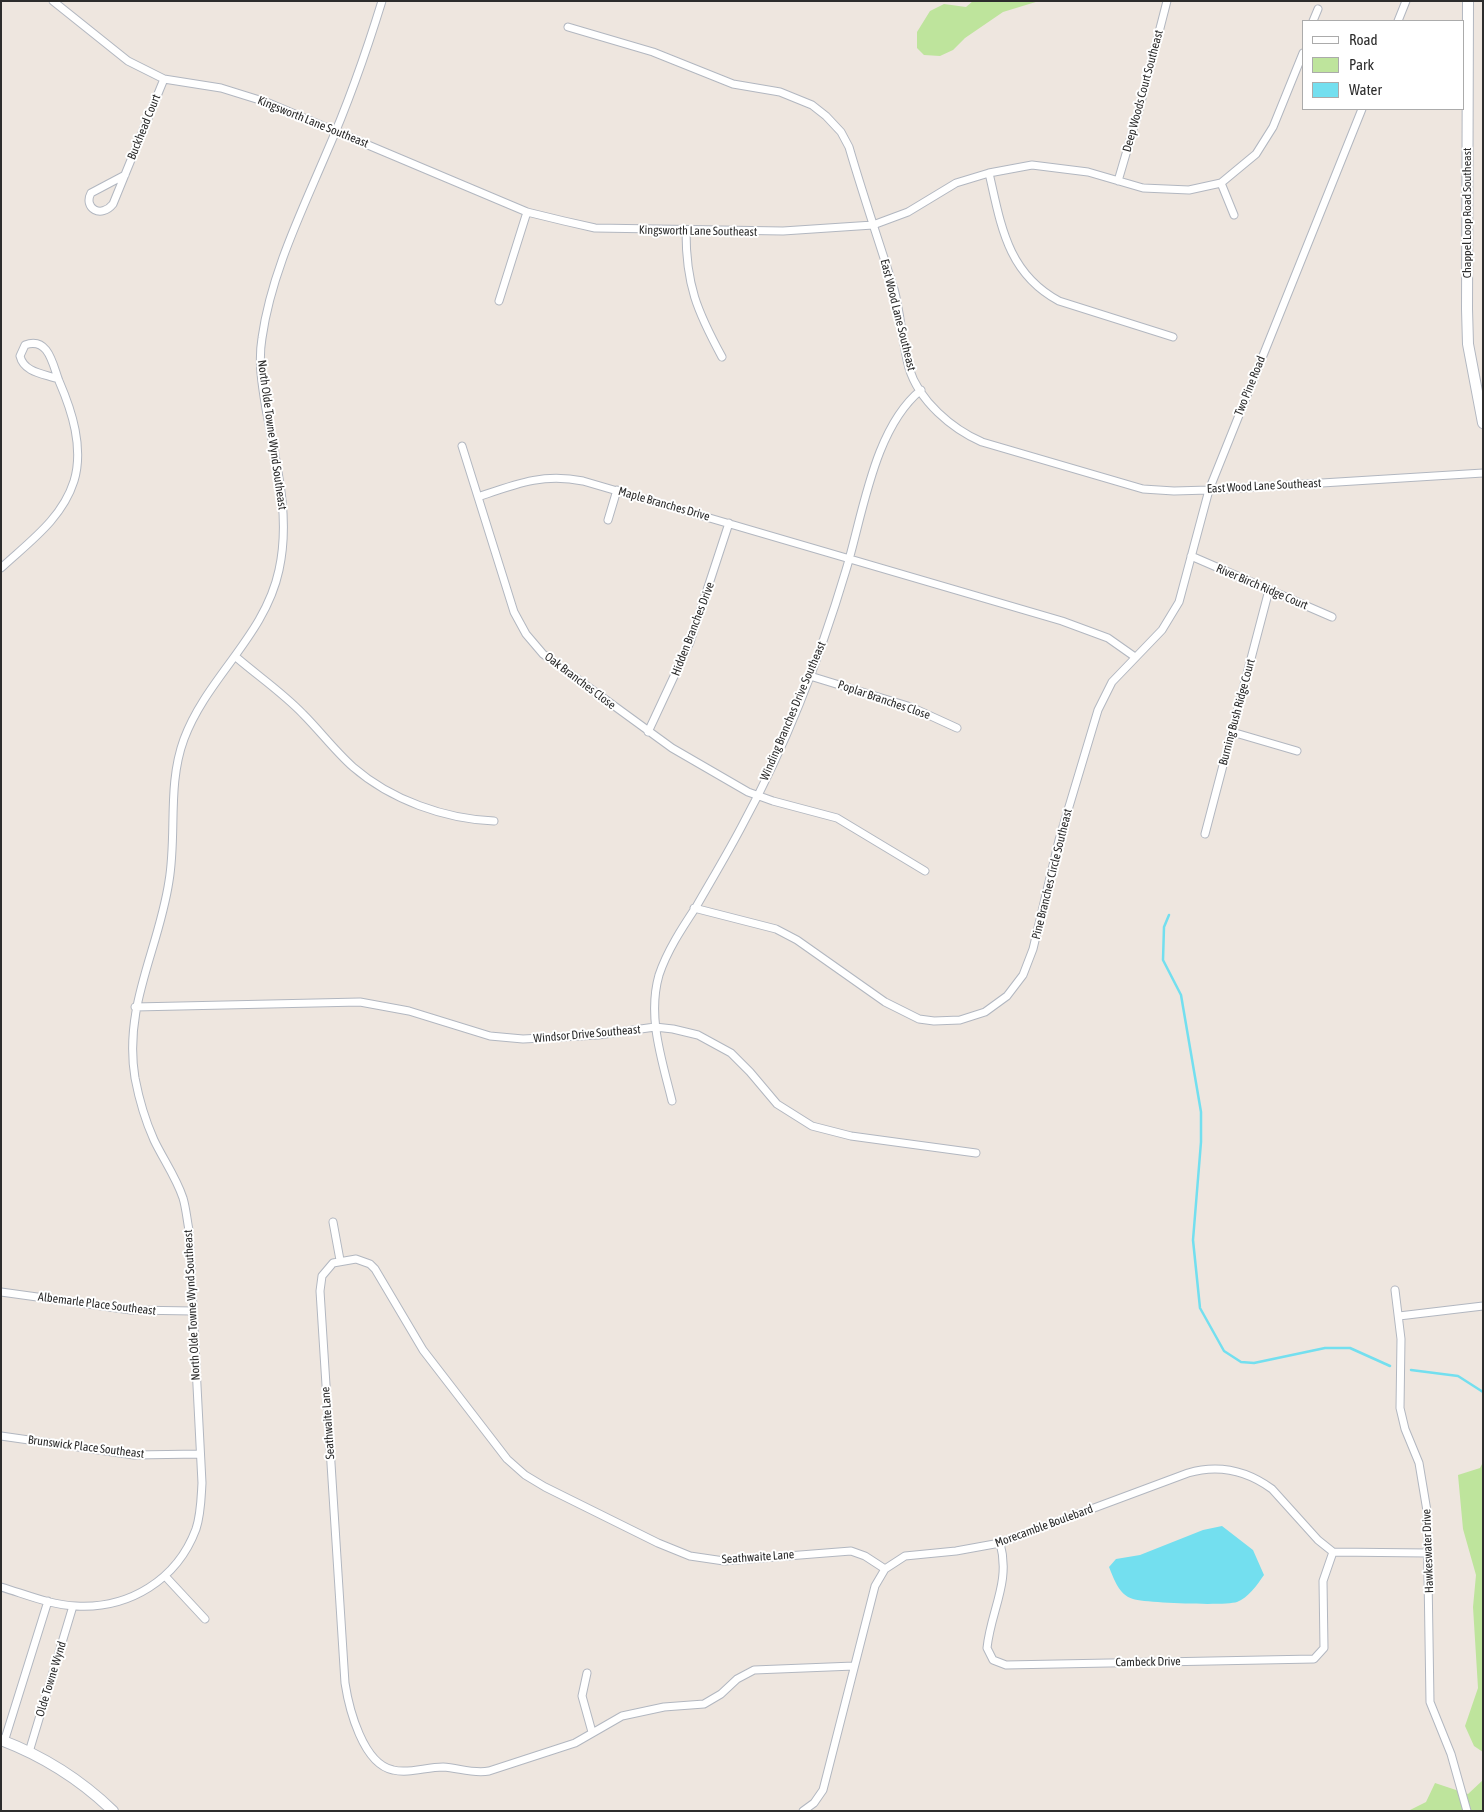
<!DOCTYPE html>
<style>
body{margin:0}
#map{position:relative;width:1484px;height:1812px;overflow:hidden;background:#eee6df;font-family:"Asap Condensed",sans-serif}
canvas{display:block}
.frame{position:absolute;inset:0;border:2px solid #2c2c2c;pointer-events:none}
.legend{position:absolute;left:1302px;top:20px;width:162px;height:90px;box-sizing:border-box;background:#fff;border:1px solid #ababab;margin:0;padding:6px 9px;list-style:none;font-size:15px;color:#2c2c2c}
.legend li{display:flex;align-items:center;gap:10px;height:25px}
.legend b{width:25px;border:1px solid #ababab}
</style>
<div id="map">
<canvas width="1484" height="1812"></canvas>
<div class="frame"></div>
<ul class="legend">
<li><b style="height:6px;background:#fff"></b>Road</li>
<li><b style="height:14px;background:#bee49c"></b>Park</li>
<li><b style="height:14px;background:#73dfef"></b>Water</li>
</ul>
</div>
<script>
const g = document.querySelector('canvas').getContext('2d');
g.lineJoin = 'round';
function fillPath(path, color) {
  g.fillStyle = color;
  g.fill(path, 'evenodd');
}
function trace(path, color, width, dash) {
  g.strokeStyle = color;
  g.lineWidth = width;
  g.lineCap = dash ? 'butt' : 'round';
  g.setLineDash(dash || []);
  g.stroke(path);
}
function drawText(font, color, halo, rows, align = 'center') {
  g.font = font + ' "Asap Condensed",sans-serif';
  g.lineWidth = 4;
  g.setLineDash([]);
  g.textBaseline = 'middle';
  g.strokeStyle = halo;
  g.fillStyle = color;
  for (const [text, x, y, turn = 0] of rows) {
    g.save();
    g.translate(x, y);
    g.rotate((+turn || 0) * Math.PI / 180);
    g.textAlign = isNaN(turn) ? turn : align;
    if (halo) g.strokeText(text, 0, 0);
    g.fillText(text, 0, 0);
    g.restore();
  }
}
fillPath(new Path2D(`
 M 973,1 L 1039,1 L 1003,12 L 965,38 L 953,50 L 940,56 L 924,55 L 917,48 L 917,32 L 930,11 L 944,4 L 966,7 Z
 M 1483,1462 L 1483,1752 L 1474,1746 L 1465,1726 L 1478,1688 L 1473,1607 L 1476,1575 L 1463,1529 L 1458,1475 L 1480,1468 Z
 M 1483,1780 L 1483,1811 L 1408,1811 L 1426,1802 L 1435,1783 L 1468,1794 Z`), '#bee49c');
fillPath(new Path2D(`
 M 1222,1526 L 1253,1550 L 1264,1575 C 1257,1585 1248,1598 1237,1602 C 1225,1606 1146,1603 1133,1599 C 1119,1595 1114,1579 1109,1567 L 1116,1559 L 1140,1555 L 1203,1530 Z`), '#73dfef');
trace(new Path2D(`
 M 1169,915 L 1164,927 L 1163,960 L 1181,995 L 1201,1112 L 1201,1142 L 1193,1240 L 1200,1308 L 1224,1351 L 1241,1362 L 1254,1363 L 1325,1348 L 1350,1348 L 1390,1366
 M 1411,1370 L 1458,1376 L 1483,1392`), '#73dfef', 2.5);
const street = new Path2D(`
 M 53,1 L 128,61 L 164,79 L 221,88 L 266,102 L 527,212 L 564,221 L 595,228 L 783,231 L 873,225 L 908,212 L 956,183 L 989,173 L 1032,165 L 1088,172 L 1143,188 L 1189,190 L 1221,183 L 1256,154 L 1273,127 L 1303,53
 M 1313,21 L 1318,9
 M 1398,21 L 1406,1
 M 568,27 L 653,52 L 733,84 L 780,92 L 812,105 L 826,116 L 841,132 L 849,147 C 863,195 879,242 894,289 C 901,315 902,342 909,368 C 919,401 952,429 982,442 L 1143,489 L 1174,491 L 1209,490 L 1483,473
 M 989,173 C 1001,225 1007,273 1059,301 L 1173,337
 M 125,175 L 91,193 C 83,208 101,219 113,204 L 164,79
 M 1118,181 L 1140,106 L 1167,1
 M 1221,183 L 1234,215
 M 686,231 C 686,285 697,311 722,357
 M 499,301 L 527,212
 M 462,446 L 514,612 L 526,634 L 543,654 L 672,748 L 748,792 L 773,801 L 837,818 L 925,871
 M 478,497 C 516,484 542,473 583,481 L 1062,621 L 1108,638 L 1135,657
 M 608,520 L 617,490
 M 1191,556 L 1332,617
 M 1,568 C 29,542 62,519 74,481 C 84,448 72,411 59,381 C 53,366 49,336 25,345 L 20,356 C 24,373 45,374 58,379
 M 236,657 C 258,676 283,693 303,714 C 320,731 335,751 353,767 C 391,800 445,819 494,821
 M 810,676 L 911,707 L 957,728
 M 648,732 L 690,642 L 729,523
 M 1232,732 L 1297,751
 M 1205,834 L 1269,590
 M 694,908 L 776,929 L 797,940 L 885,1002 L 919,1019 L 934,1021 L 960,1020 L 985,1012 L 1007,996 L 1023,975 L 1033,949 L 1059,840 L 1098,710 L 1112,682 L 1162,630 L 1179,602 L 1209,490 L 1362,109
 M 135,1007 L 360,1002 L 409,1011 L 490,1036 L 523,1039 L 598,1035 L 655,1027 L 673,1029 L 698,1035 L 731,1053 L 750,1072 L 777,1104 L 812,1126 L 851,1136 L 976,1153
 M 672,1101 C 662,1060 647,1017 659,975 C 667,951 682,928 696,907 C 712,879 729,851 744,822 C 787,743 820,657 846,570 C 863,514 874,428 921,390
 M 333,1222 L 340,1260
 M 1395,1290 L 1401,1339 L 1400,1408 L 1405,1429 L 1419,1463 L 1427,1511 L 1430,1702 L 1451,1754 L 1467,1811
 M 1,1292 L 131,1310 L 193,1311
 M 1399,1316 L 1483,1306
 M 1,1436 L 134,1455 L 200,1454
 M 1000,1543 C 1011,1582 991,1610 987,1648 L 993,1660 L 1006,1665 L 1314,1659 L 1324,1648 L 1323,1581 L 1333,1552
 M 165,1576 L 205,1619
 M 1,1587 C 25,1594 50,1605 76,1606 C 129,1609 177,1580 196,1529 C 201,1514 201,1499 202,1483 L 189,1230 C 187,1220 186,1208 183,1198 C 176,1177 163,1159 154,1140 C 145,1120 139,1099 135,1078 C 123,1006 159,949 169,881 C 177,834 167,785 184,739 C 207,677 265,636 279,570 C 291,516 276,462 266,409 C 262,385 258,362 262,338 C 271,274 301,213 326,154 C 348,104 366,53 382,1
 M 854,1666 L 754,1670 L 737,1679 L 721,1694 L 704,1704 L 664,1707 L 622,1716 L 575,1743 L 489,1771 C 473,1774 459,1768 443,1767 C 426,1767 409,1774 393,1770 C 363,1764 349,1709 345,1683 L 320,1291 L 322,1276 L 333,1263 L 356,1259 L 370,1264 L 375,1269 L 423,1350 L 507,1459 L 525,1475 L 545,1487 L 658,1543 L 690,1556 L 724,1561 L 851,1551 L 865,1556 L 885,1569
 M 587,1673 L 582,1696 L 592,1732
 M 4,1742 L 48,1601
 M 29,1752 L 73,1606
 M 803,1811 L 814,1803 L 823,1790 L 875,1586 L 885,1569 L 905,1556 L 956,1551 L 1000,1543 L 1188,1473 C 1219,1464 1246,1470 1272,1489 L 1318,1540 L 1333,1552 L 1428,1553`);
const secondary = new Path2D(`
 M 1468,1 L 1467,309 L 1468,344 L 1483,423
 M 1,1740 C 43,1756 81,1780 113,1811`);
trace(street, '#b2b7c0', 9);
trace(secondary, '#b2b7c0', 12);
trace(street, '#fff', 7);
trace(secondary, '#fff', 10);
drawText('12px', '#2c2c2c', '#fff', [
 ["Deep Woods Court Southeast",1143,91,-75],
 ["Kingsworth Lane Southeast",313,122,22],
 ["Buckhead Court",144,127,-68],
 ["Chappel Loop Road Southeast",1467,213,-90],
 ["Kingsworth Lane Southeast",698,231,1],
 ["East Wood Lane Southeast",898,315,76],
 ["Two Pine Road",1250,386,-68],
 ["North Olde Towne Wynd Southeast",272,435,82],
 ["East Wood Lane Southeast",1264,486,-3],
 ["Maple Branches Drive",664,504,16],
 ["River Birch Ridge Court",1262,587,23],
 ["Hidden Branches Drive",693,629,-69],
 ["Oak Branches Close",580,681,37],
 ["Poplar Branches Close",884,700,19],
 ["Winding Branches Drive Southeast",793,711,-67],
 ["Burning Bush Ridge Court",1237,712,-75],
 ["Pine Branches Circle Southeast",1052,874,-76],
 ["Windsor Drive Southeast",587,1034,-5],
 ["Albemarle Place Southeast",97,1304,7],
 ["North Olde Towne Wynd Southeast",192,1305,-93],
 ["Seathwaite Lane",328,1423,-94],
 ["Brunswick Place Southeast",86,1447,7],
 ["Morecamble Boulebard",1044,1526,-20],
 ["Hawkeswater Drive",1428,1551,-92],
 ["Seathwaite Lane",758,1557,-4],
 ["Cambeck Drive",1148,1662,-1],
 ["Olde Towne Wynd",51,1679,-73]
]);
</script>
